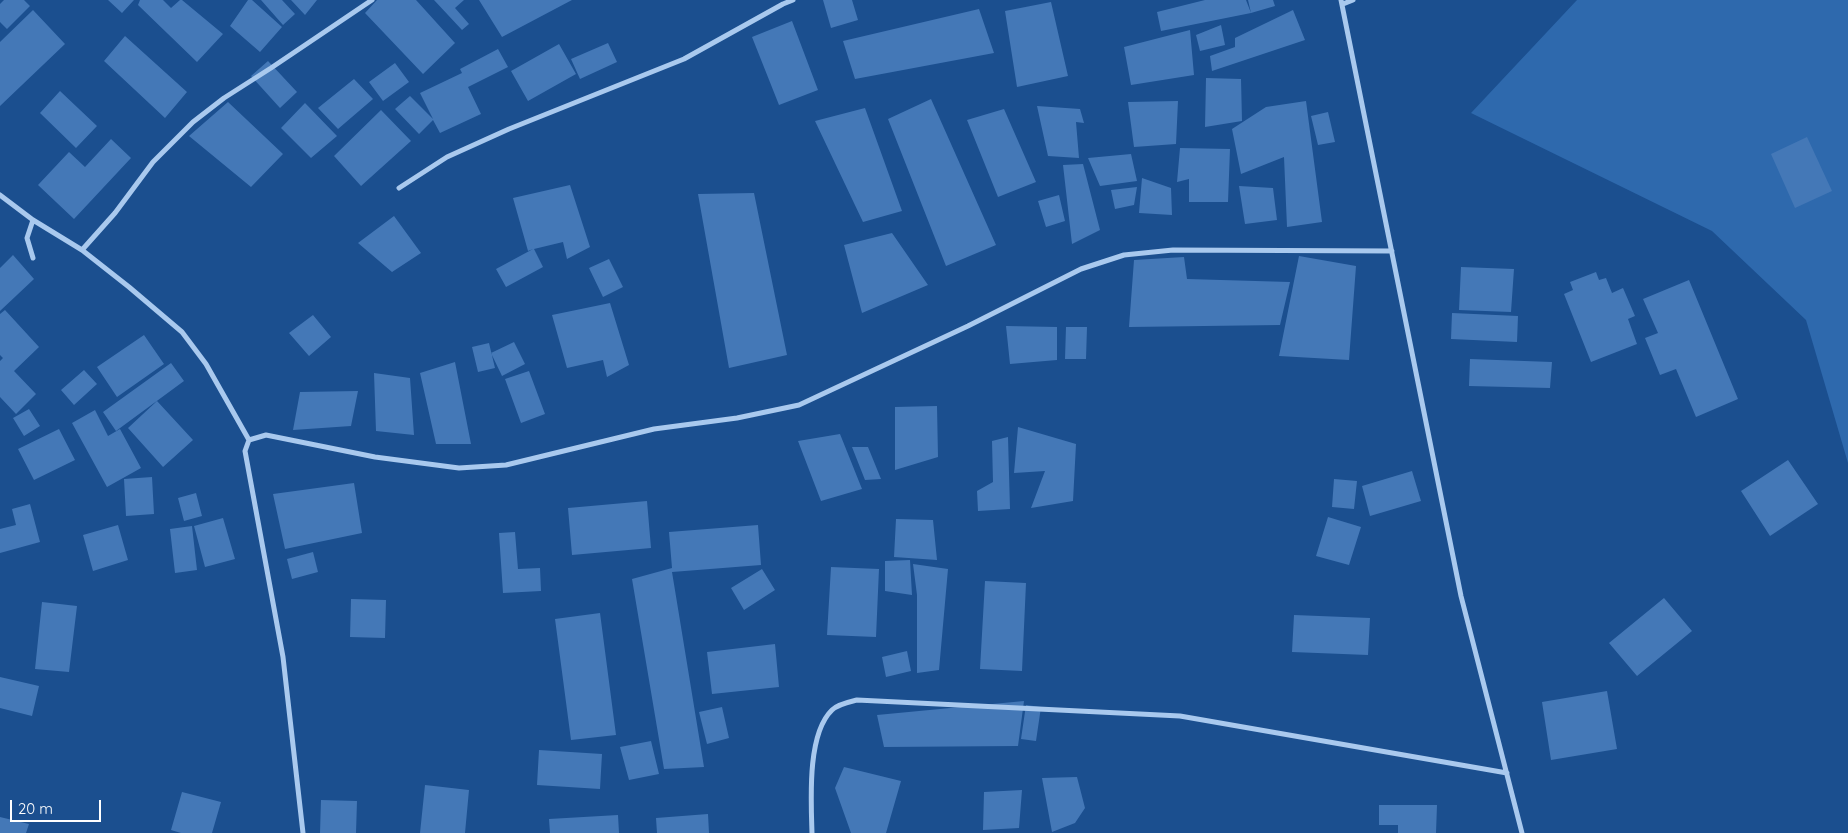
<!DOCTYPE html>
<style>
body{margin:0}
#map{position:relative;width:1848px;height:833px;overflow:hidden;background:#1b4f8f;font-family:Quicksand,sans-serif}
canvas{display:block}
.scale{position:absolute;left:10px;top:800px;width:91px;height:22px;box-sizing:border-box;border:2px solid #fff;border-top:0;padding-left:6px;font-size:15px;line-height:18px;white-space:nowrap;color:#fff;-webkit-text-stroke:4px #1b4f8f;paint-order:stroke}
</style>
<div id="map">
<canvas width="1848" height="833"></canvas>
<div class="scale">20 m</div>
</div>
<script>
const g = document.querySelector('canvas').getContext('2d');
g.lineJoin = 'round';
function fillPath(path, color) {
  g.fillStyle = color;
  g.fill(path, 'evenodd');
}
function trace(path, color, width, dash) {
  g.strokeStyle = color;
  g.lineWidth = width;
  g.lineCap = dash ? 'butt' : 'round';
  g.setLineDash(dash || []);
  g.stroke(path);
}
fillPath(new Path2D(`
 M 1577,0 L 1848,0 L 1848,463 L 1806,320 L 1712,231 L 1471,113 Z`), '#2e69ad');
fillPath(new Path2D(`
 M 4,0 L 24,0 L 30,6 L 7,29 L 0,22 L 0,4 Z
 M 108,0 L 134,0 L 122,13 Z
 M 140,0 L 163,0 L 171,8 L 180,0 L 182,0 L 223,34 L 197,62 L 138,5 Z
 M 248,0 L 252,0 L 282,27 L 260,52 L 230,26 Z
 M 261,0 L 282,0 L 295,14 L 283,25 Z
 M 291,0 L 317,0 L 305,15 Z
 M 377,0 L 416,0 L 455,43 L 423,74 L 365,13 Z
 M 434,0 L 464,0 L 455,8 L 469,24 L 462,30 Z
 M 479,0 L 572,0 L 502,37 Z
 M 823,0 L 852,0 L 858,20 L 831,28 Z
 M 1205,0 L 1246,0 L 1251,13 L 1161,31 L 1157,12 Z
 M 1248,0 L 1273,0 L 1275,6 L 1251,13 Z
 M 1051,2 L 1068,76 L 1017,87 L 1005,11 Z
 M 979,9 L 994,53 L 855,79 L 843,41 Z
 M 33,10 L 65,44 L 0,106 L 0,42 Z
 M 1293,10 L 1305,40 L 1212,71 L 1210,56 L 1235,47 L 1235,38 Z
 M 792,21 L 818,90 L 779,105 L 752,37 Z
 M 1221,25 L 1225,45 L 1200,51 L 1196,35 Z
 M 1190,30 L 1194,75 L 1131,85 L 1124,47 Z
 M 125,36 L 187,92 L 165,118 L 104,61 Z
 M 608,43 L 617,62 L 580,79 L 571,59 Z
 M 559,44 L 576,74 L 528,101 L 511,71 Z
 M 498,49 L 508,67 L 468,87 L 481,114 L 440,133 L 433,120 L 419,134 L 395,109 L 410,96 L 433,119 L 420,93 L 462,73 L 460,69 Z
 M 268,61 L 297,92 L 280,108 L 251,76 Z
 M 395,63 L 409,82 L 383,101 L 369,82 Z
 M 1206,78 L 1241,79 L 1242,121 L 1205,127 Z
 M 354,79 L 373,99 L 338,129 L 318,108 Z
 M 60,91 L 97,126 L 76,148 L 40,113 Z
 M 931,99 L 996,245 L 946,266 L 888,119 Z
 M 1178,101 L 1176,144 L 1134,147 L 1128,102 Z
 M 1306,101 L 1322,222 L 1287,227 L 1284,157 L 1241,174 L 1232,129 L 1266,107 Z
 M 228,102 L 283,154 L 251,187 L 189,136 Z
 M 305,103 L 337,136 L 311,158 L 281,128 Z
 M 1037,106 L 1080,109 L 1084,123 L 1076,122 L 1079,158 L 1048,156 Z
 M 865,108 L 902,211 L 863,222 L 815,121 Z
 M 1004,109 L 1036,182 L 998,197 L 967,120 Z
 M 381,110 L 411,141 L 361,186 L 334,156 Z
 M 1328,112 L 1335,142 L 1318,145 L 1311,116 Z
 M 1807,137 L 1832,191 L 1795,208 L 1771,154 Z
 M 111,139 L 131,158 L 74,219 L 38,185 L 69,152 L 85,167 Z
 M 1180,148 L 1230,149 L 1228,202 L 1189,202 L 1189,179 L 1177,182 Z
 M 1131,154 L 1137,181 L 1100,186 L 1088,158 Z
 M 1083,164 L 1100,230 L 1072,244 L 1063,165 Z
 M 1142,178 L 1171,188 L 1172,215 L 1139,213 Z
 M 570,185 L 590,247 L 567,259 L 563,242 L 534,249 L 543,267 L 506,287 L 496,269 L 533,249 L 528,251 L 513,198 Z
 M 1239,186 L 1273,188 L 1277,220 L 1245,224 Z
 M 1137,187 L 1134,205 L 1115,209 L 1111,190 Z
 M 754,193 L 787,355 L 729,368 L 698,194 Z
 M 1059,195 L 1065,221 L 1046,227 L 1038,201 Z
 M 394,216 L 421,253 L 392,272 L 358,243 Z
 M 892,233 L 928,285 L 862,313 L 844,245 Z
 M 13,255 L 34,279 L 0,311 L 0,268 Z
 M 1299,256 L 1356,266 L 1349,360 L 1279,356 Z
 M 1184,257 L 1187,279 L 1290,282 L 1280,325 L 1129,327 L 1134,260 Z
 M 609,259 L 623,287 L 603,297 L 589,268 Z
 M 1461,267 L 1514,269 L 1511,312 L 1459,310 Z
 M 1596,272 L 1599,280 L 1606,278 L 1612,293 L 1623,288 L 1635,316 L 1628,319 L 1637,344 L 1591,362 L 1564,294 L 1573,290 L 1570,282 Z
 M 1689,280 L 1738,399 L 1696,417 L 1676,369 L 1660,375 L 1645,338 L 1658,333 L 1643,299 Z
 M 610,303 L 629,365 L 607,377 L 603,360 L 567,368 L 552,315 Z
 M 5,310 L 39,347 L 14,371 L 36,394 L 16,414 L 0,397 L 0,361 L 3,358 L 0,355 L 0,314 Z
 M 1452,313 L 1518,316 L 1517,342 L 1451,339 Z
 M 313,315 L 331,337 L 309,356 L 289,333 Z
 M 1006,326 L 1057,327 L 1057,360 L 1010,364 Z
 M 1066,327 L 1087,327 L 1086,359 L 1065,359 Z
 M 144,335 L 164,364 L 117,397 L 97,367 Z
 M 514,342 L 525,364 L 502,376 L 491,353 Z
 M 489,343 L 495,368 L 478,372 L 472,347 Z
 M 1470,359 L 1552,362 L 1550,388 L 1469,386 Z
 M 455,362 L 471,444 L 436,444 L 420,373 Z
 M 171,363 L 184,381 L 116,431 L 103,412 Z
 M 84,370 L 97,384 L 74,405 L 61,390 Z
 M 529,371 L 545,414 L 521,423 L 505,379 Z
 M 374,373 L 410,378 L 414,435 L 376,431 Z
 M 358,391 L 351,426 L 293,430 L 300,392 Z
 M 157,401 L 193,440 L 163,467 L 128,428 Z
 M 937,406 L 938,457 L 895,470 L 895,407 Z
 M 29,409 L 40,426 L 24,436 L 13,418 Z
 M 95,410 L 108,436 L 120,429 L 141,468 L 107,487 L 72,423 Z
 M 1018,427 L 1076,444 L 1073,501 L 1031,508 L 1045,471 L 1014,473 Z
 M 59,429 L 75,460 L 34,480 L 18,449 Z
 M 840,434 L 862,489 L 821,501 L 798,441 Z
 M 1008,437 L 1010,509 L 978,511 L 977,491 L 993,482 L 992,441 Z
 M 852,447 L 868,447 L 881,479 L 865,480 Z
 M 1788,460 L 1818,504 L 1770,536 L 1741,491 Z
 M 1412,471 L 1421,501 L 1370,516 L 1362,486 Z
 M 152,477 L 154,514 L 126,516 L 124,479 Z
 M 1334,479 L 1357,481 L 1354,509 L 1332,507 Z
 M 354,483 L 362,533 L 285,549 L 273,494 Z
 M 196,493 L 202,516 L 184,521 L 178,498 Z
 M 647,501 L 651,548 L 572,555 L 568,508 Z
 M 30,504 L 40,542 L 0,553 L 0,529 L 16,525 L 12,509 Z
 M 1328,517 L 1361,527 L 1349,565 L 1316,556 Z
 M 223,518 L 235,559 L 205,567 L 194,526 Z
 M 896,519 L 933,520 L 937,560 L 894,557 Z
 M 118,525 L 128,560 L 93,571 L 83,535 Z
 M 758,525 L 761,565 L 672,572 L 704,767 L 664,769 L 632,579 L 672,568 L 669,532 Z
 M 192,526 L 197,570 L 175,573 L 170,529 Z
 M 515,532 L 518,569 L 540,568 L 541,591 L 503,593 L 499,533 Z
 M 313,552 L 318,572 L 292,579 L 287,559 Z
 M 910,560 L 912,595 L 885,591 L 885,561 Z
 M 913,564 L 948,569 L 939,670 L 917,673 L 917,595 Z
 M 831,567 L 879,569 L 876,637 L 827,635 Z
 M 762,569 L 775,590 L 744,610 L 731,588 Z
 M 985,581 L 1026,583 L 1022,671 L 980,669 Z
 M 1664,598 L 1692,631 L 1637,676 L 1609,643 Z
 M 351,599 L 386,600 L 385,638 L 350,637 Z
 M 42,602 L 77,606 L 69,672 L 35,669 Z
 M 600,613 L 616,735 L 571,740 L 555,619 Z
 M 1294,615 L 1370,618 L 1368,655 L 1292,652 Z
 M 775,644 L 779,687 L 712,694 L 707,652 Z
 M 907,651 L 911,671 L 886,677 L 882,657 Z
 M 0,677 L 39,686 L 32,716 L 0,708 Z
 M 1607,691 L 1617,749 L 1551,760 L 1542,702 Z
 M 1024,701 L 1018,746 L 884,747 L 877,715 Z
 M 1026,705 L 1041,707 L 1036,741 L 1021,739 Z
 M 722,707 L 729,738 L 707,744 L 699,712 Z
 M 651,741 L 659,774 L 629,780 L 620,747 Z
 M 539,750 L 602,754 L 600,789 L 537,785 Z
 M 844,767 L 901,781 L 886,833 L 851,833 L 835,788 Z
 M 1077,777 L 1085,808 L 1075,823 L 1052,832 L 1042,778 Z
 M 425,785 L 469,790 L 465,833 L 420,833 Z
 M 1022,790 L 1019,828 L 983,830 L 984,792 Z
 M 182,792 L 221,802 L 212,833 L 181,833 L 171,830 Z
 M 321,800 L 357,801 L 356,833 L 320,833 Z
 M 1379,805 L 1437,805 L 1436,833 L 1398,833 L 1398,825 L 1379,825 Z
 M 708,814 L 709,833 L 657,833 L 656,818 Z
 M 618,815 L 619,833 L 550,833 L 549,819 Z
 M 0,817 L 29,824 L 26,833 L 0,833 Z`), '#4478b7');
trace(new Path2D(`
 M 1341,0 L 1461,596 L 1522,833
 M 1343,4 L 1353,0
 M 399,188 L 447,157 L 509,129 L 684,59 L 783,4 L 793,0
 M 0,195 L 33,220 L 82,250 L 129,287 L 182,332 L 206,364 L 249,440
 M 33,220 L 27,238 L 33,258
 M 82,250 L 115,213 L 153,162 L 193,122 L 224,98 L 271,68 L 372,0
 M 303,833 L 283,657 L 245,451 L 249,440 L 266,435 L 375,457 L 459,468 L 506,465 L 654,429 L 737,418 L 799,405 L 968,326 L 1081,269 L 1124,255 L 1173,250 L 1392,251
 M 812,833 C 811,800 807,734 832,710 C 838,704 849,702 857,700 L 1180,716 L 1507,773`), '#a9c9ee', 5);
</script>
